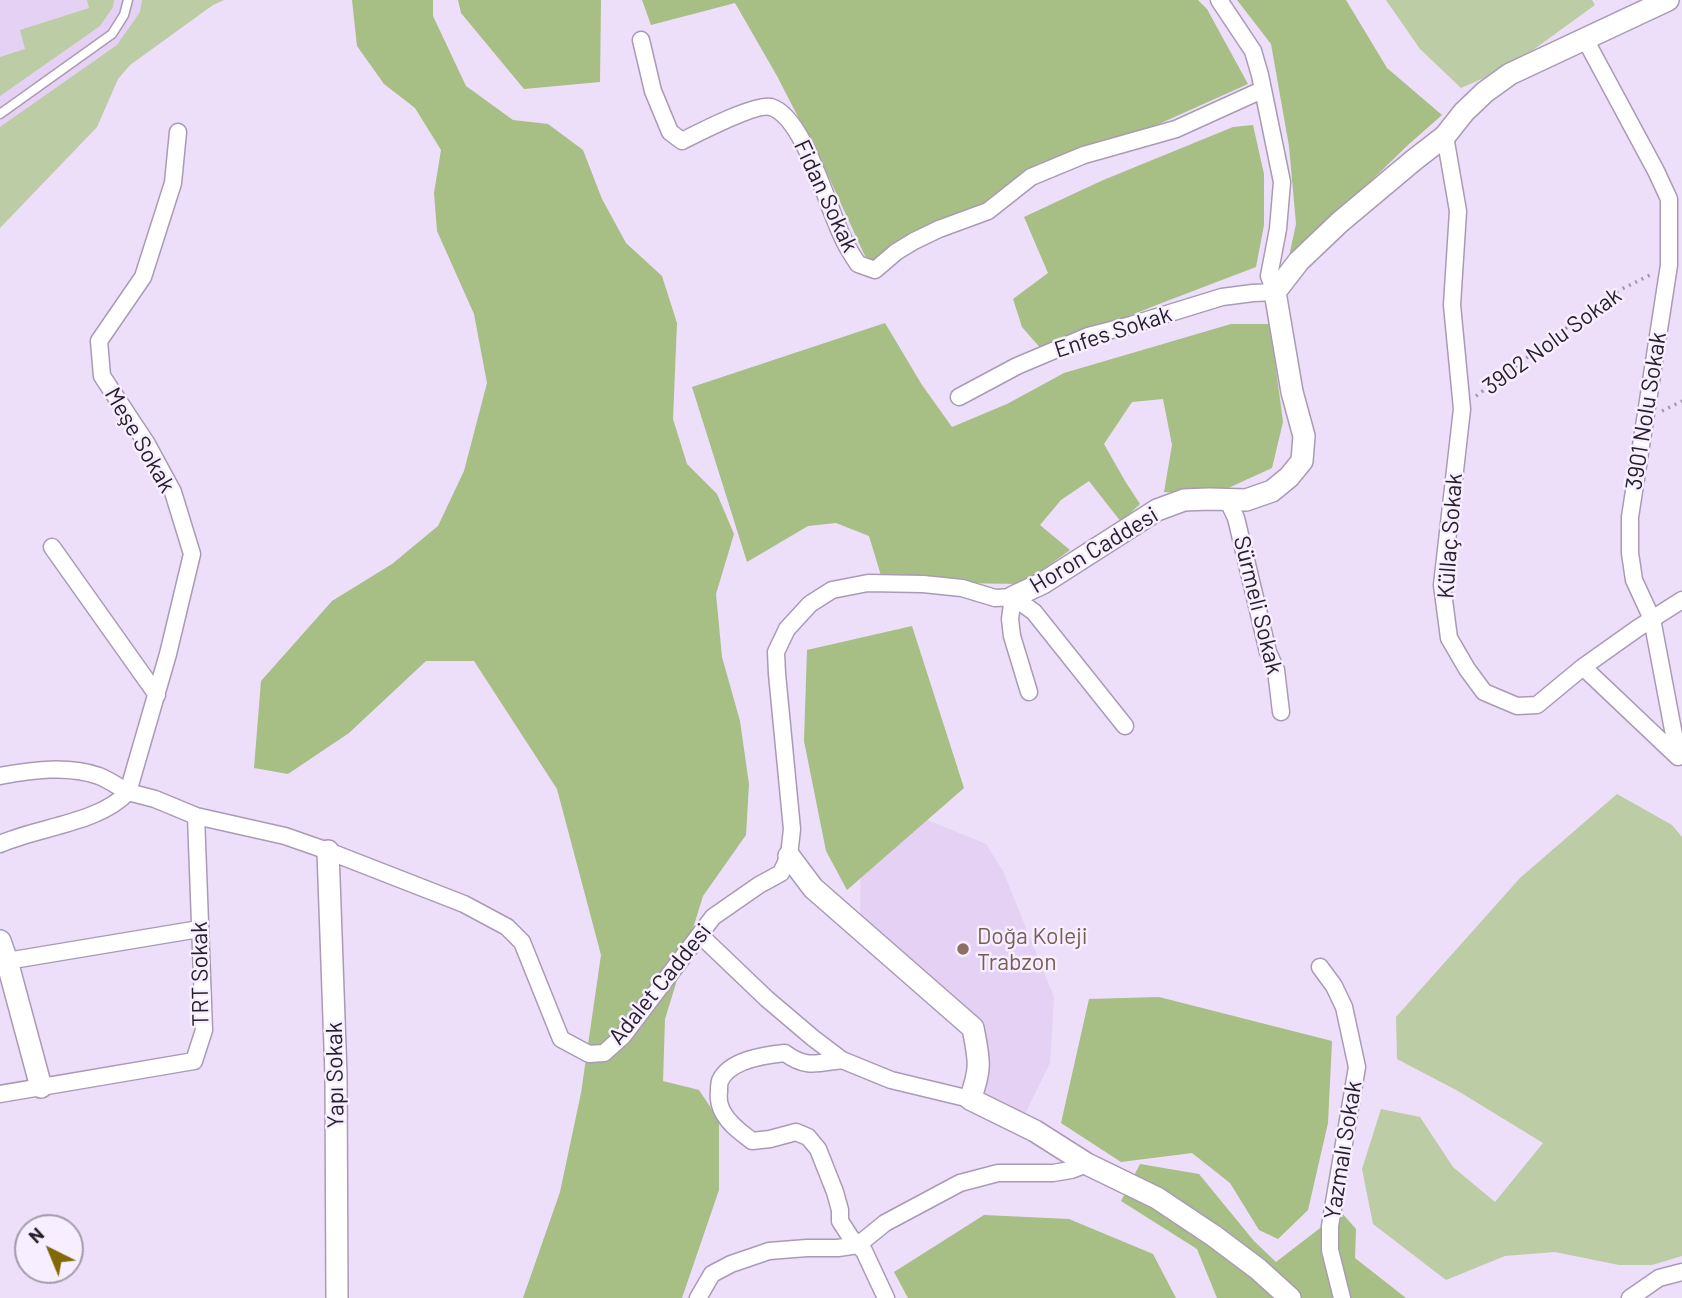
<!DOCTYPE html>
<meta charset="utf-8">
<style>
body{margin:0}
#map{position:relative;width:1682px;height:1298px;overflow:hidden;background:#eddefa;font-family:Barlow,sans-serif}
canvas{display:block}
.north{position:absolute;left:14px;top:1214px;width:70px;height:70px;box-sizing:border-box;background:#f7eeff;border:2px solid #a39caa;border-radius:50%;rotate:317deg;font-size:19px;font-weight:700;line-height:28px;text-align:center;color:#26202b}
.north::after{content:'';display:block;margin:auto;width:24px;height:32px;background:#816a03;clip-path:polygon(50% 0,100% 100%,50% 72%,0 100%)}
</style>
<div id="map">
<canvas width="1682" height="1298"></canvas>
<div class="north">N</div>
</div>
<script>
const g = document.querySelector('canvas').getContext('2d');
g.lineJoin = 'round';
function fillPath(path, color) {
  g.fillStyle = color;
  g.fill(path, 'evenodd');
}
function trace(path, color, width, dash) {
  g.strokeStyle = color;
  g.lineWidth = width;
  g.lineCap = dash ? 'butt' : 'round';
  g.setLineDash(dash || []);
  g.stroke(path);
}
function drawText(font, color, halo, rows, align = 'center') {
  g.font = font + ' Barlow,sans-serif';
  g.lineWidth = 5;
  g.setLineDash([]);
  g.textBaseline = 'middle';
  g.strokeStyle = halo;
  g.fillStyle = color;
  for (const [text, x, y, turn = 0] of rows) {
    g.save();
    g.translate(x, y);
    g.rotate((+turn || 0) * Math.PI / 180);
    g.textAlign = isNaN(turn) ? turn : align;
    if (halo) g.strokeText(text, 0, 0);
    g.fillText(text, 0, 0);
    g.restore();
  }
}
fillPath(new Path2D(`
 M 0,0 L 224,0 L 210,7 L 130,65 L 118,79 L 97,127 L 0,228 Z
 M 920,817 L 986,844 L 1003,871 L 1054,997 L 1050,1063 L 1024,1116 L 979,1095 L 970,1020 L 860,921 L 861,829 Z`), '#e5d1f4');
fillPath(new Path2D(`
 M 87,0 L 114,0 L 113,7 L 100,26 L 0,96 L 0,57 L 25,49 L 20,30 L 89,8 Z
 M 142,0 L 224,0 L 213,5 L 130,65 L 118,79 L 97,127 L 0,228 L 0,127 L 117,45 L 140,12 Z
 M 1386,0 L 1592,0 L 1595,5 L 1511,66 L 1461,88 L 1420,49 Z
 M 1617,794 L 1672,825 L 1682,837 L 1682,1256 L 1652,1265 L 1619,1265 L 1555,1252 L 1505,1256 L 1446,1280 L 1373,1224 L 1362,1169 L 1381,1109 L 1420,1117 L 1453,1167 L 1495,1202 L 1543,1143 L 1458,1091 L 1397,1059 L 1396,1017 L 1520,878 Z`), '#bccca4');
fillPath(new Path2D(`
 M 352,0 L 433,0 L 433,16 L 466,86 L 513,120 L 548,124 L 583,150 L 602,199 L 626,243 L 662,276 L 677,323 L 673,419 L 687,464 L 717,494 L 734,534 L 716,594 L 722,657 L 740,721 L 749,784 L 746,835 L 703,896 L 665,1019 L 663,1081 L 699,1090 L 719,1120 L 719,1190 L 682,1298 L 523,1298 L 560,1192 L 581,1093 L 601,955 L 557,789 L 474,661 L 426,661 L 349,733 L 288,774 L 254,768 L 261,681 L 332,601 L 392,564 L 438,526 L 464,471 L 487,383 L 474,314 L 437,231 L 434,193 L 441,150 L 415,108 L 384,84 L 357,46 Z
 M 458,0 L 601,0 L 600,82 L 524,89 L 461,13 Z
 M 642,0 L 1198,0 L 1207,9 L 1248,84 L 934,225 L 879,266 L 865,256 L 825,169 L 777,76 L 735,3 L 651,25 Z
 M 1237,0 L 1346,0 L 1387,68 L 1442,115 L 1408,145 L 1288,261 L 1296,224 L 1289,146 L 1271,44 Z
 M 1253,125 L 1264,174 L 1264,225 L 1256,267 L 1159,304 L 1043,351 L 1022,327 L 1013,299 L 1048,273 L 1024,217 L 1101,181 L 1233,127 Z
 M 885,323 L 922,385 L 952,427 L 1007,404 L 1064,373 L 1231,324 L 1270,324 L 1283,422 L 1272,468 L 1213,495 L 1164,492 L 1172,445 L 1163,399 L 1132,402 L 1104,444 L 1125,481 L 1140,504 L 1121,522 L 1089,481 L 1061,500 L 1040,525 L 1070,550 L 1023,584 L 883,582 L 869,536 L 836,523 L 808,526 L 747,562 L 692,387 Z
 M 912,626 L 964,788 L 847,890 L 826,851 L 804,741 L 807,650 Z
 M 1159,997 L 1332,1041 L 1328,1123 L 1308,1210 L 1278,1239 L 1259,1230 L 1230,1183 L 1192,1153 L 1121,1162 L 1061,1123 L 1089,999 Z
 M 1140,1164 L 1199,1174 L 1254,1241 L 1276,1262 L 1341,1212 L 1356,1229 L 1355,1258 L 1406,1298 L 1217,1298 L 1197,1249 L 1121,1201 Z
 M 984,1215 L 1069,1219 L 1153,1254 L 1176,1298 L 908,1298 L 894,1272 Z`), '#a7be84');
const service = new Path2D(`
 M 0,114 L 112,34 L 124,15 L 128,0`);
const minor = new Path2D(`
 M 1585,39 L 1656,171 L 1669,199 L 1669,265 L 1630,517 L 1630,553 L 1634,580 L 1652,619 L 1678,756
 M 641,40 L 653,91 L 670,132 L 682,141 C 698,133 756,103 771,107 C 804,117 827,206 842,236 C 846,246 852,255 858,264 L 875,270 L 896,252 L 914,241 L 939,229 L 988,211 L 1031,177 L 1084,155 L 1176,129 L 1262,90
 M 1445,136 L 1458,211 L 1452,305 L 1462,409 L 1442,585 L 1449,638 L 1467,669 L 1484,692 L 1517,706 L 1537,705 L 1583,667 L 1638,628 L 1682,600
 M 959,397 L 1017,366 L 1088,336 L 1131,325 L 1222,297 L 1253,293 L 1275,292 L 1269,276 L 1278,229 L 1282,182 L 1260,75 L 1253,51 L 1219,0
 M 1227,499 L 1236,518 L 1268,652 L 1276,670 L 1281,712
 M 52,547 L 157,695
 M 1013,597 L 1034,612 L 1125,726
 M 1013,597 L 1010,619 L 1012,636 L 1029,692
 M 1583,667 L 1678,757
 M 0,776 C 31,770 68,765 99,776 C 109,780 119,787 128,792 L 168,654 L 192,554 L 173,492 L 147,444 L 102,376 L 99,341 L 143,277 L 173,183 L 178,132
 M 0,844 C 38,827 100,823 128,792 L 155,799 L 196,816 L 285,836 L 328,851 L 464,904 L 507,927 L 522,942 L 561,1039 L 589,1054 L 604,1053 L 623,1036 L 713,917 L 759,885 L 781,873 L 789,856 L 792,829 L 777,674 L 776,652 L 787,629 L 810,604 L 832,590 L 868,583 L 923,584 L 962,588 L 995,598 L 1013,597
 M 700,935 L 767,999 L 813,1038 L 842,1060 L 891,1080 L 970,1099
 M 7,961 L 199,929
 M 1320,967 L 1334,986 L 1344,1007 L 1357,1067 L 1330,1226 L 1330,1250 L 1342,1298
 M 842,1060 C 818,1063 806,1069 785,1053 C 765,1055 729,1060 720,1081 C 719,1084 719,1088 719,1092 C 718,1099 720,1108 724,1114 C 730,1125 742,1133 752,1141 L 770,1139 L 796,1132 L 808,1137 L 818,1149 L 835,1192 L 840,1210 L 840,1221 L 851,1238 L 864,1251 L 886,1298
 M 0,1094 L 194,1061 L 204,1030 L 196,816
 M 698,1298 L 712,1274 L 731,1264 L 769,1251 L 807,1248 L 838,1248 L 858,1245 L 885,1223 L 960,1183 L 998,1173 L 1053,1173 L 1071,1170 L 1087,1164
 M 1630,1298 L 1659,1278 L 1682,1272`);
const tertiary = new Path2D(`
 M 1013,597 L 1043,583 L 1157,510 L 1184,500 L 1209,499 L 1246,500 L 1272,491 L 1289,477 L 1302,461 L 1304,436 L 1292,392 L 1275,292 L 1299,261 L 1340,222 L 1414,160 L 1445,136 L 1464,112 L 1485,92 L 1510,74 L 1668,0
 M 328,851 L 336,1075 L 337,1298
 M 789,856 L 813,888 L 973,1028 C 979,1059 982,1068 970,1099 L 1035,1131 L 1087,1164 L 1157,1198 L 1214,1236 L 1258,1269 L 1290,1298
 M 0,941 L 7,961 L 41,1087`);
trace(service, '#aa9bb5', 11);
trace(minor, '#aa9bb5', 19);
trace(tertiary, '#aa9bb5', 24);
trace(new Path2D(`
 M 1476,396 L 1610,295 L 1650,275
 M 1662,411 L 1682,401`), '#a196ab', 3.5, [2, 5]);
trace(service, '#fff', 8);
trace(minor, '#fff', 16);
trace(tertiary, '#fff', 21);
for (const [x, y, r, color] of [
 [963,949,7,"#8d6e63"]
]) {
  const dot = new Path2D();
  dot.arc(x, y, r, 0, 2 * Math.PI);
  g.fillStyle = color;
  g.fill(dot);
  trace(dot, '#f7eeff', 2.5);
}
drawText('23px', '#26202b', '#f7eeff', [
 ["Fidan Sokak",826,196,65],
 ["Enfes Sokak",1113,332,-18],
 ["3902 Nolu Sokak",1552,341,-36],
 ["3901 Nolu Sokak",1646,411,-81],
 ["Meşe Sokak",140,440,60],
 ["Küllaç Sokak",1450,536,-86],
 ["Horon Caddesi",1094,550,-31],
 ["Sürmeli Sokak",1258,605,76],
 ["TRT Sokak",200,974,-91],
 ["Adalet Caddesi",660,984,-51],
 ["Yapı Sokak",335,1075,-91],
 ["Yazmalı Sokak",1343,1150,-81]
]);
drawText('23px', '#785e54', '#f7eeff', [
 ["Doğa Koleji",977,936],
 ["Trabzon",977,962]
], 'left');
</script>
